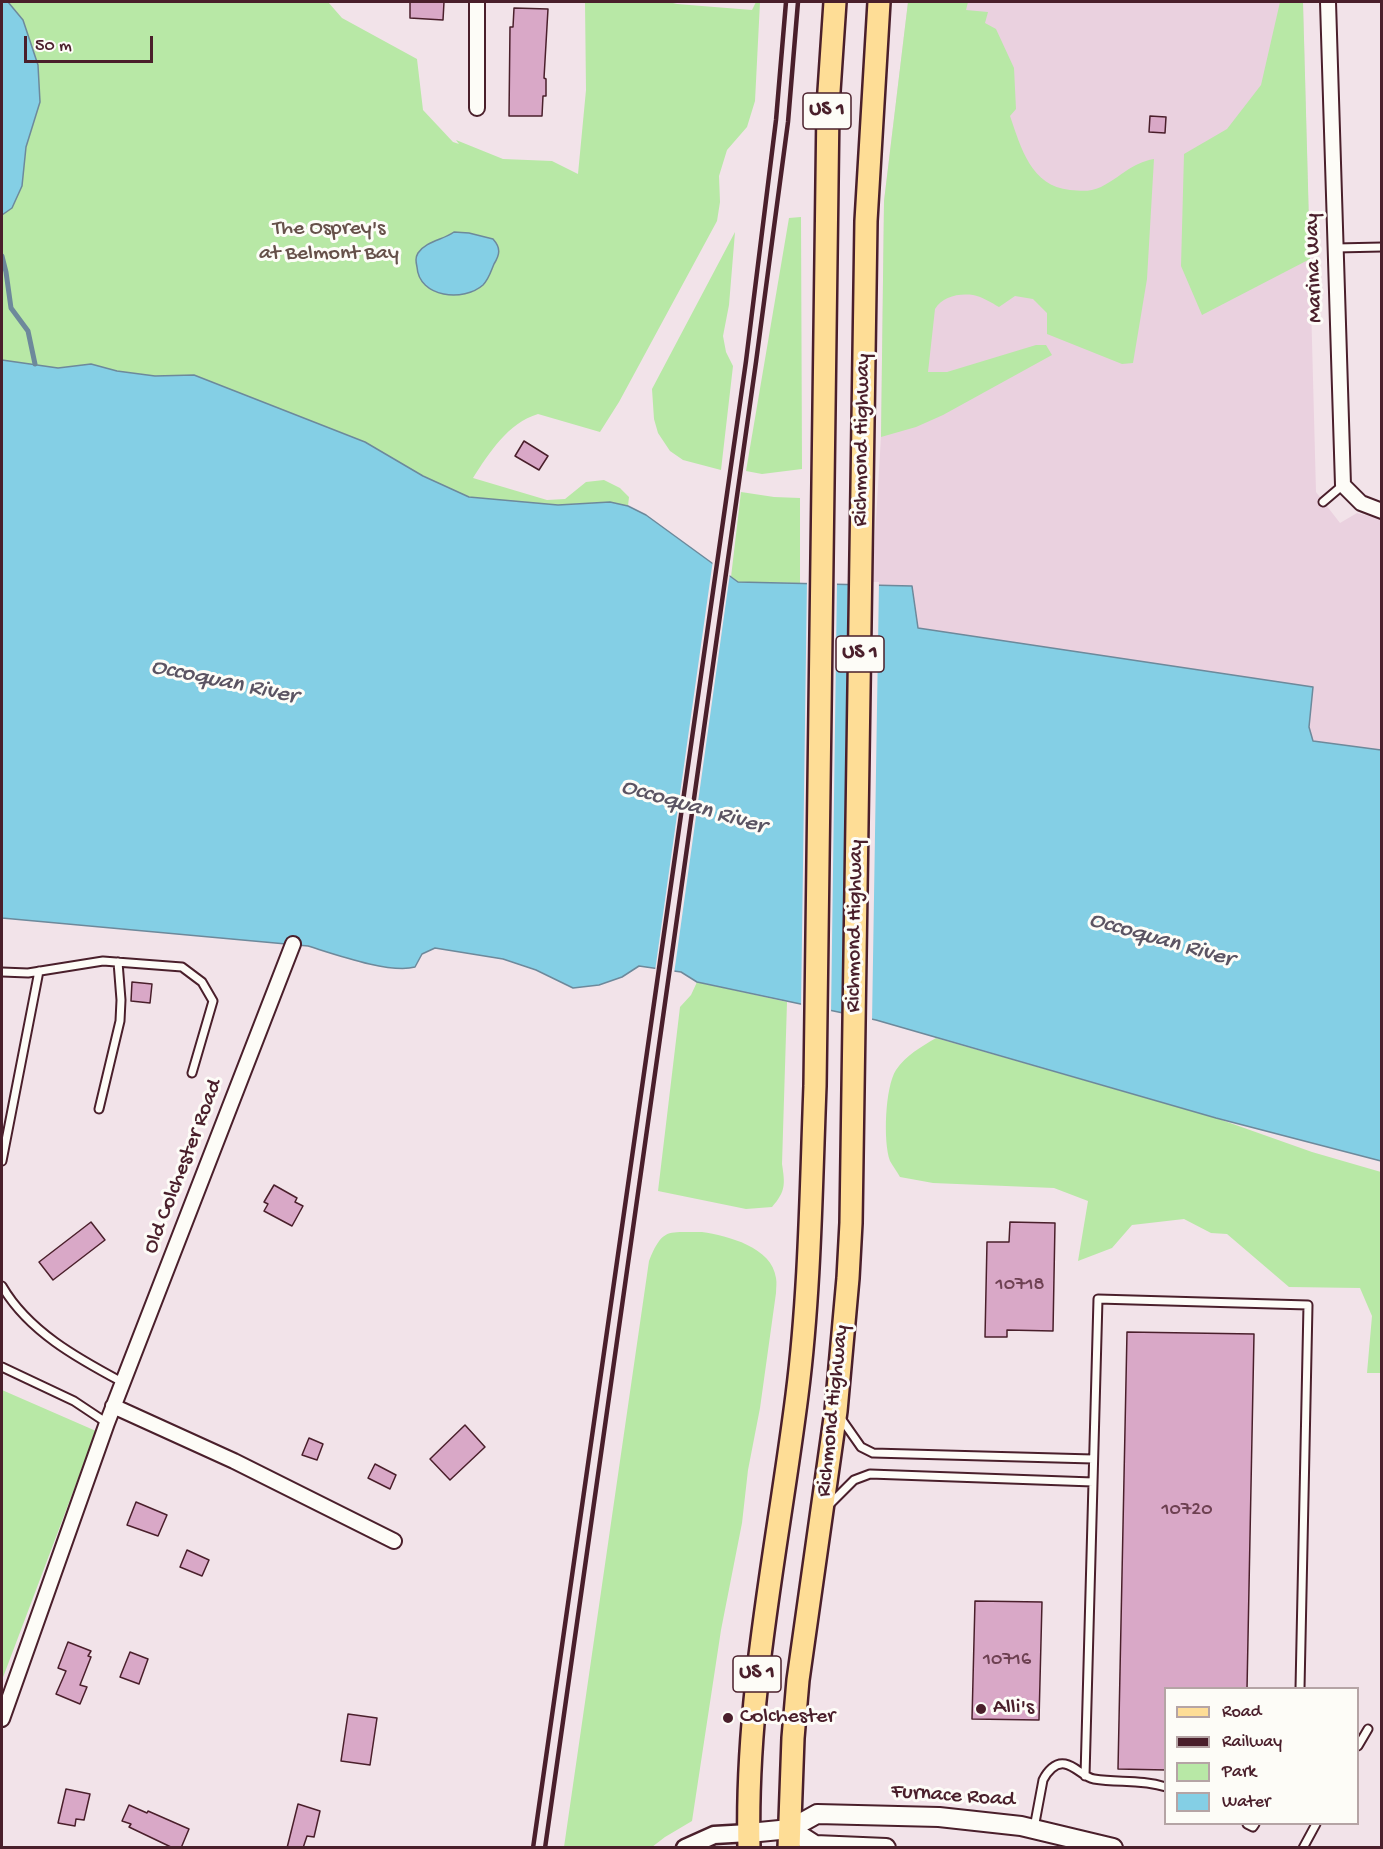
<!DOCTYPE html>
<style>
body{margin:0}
#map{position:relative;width:1383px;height:1849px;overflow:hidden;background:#f2e3e9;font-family:"Gochi Hand",sans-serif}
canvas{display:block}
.frame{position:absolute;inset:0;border:3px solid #4a1f2b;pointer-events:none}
.legend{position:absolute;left:1164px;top:1687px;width:195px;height:138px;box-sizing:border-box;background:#fdfcf7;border:2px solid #b5a4a5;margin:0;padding:8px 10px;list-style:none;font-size:18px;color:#4a1f2b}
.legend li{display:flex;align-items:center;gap:12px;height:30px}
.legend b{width:30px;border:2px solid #b5a4a5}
.scale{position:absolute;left:24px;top:36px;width:129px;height:27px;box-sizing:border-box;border:3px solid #4a1f2b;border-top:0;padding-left:8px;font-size:18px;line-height:21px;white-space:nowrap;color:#4a1f2b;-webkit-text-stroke:4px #fdfcf7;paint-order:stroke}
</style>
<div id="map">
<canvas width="1383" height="1849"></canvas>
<div class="frame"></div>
<ul class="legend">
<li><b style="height:8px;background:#fedd96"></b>Road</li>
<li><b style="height:8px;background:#4a1f2b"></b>Railway</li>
<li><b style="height:16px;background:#b8e8a6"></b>Park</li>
<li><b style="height:16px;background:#84cfe5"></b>Water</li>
</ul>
<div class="scale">50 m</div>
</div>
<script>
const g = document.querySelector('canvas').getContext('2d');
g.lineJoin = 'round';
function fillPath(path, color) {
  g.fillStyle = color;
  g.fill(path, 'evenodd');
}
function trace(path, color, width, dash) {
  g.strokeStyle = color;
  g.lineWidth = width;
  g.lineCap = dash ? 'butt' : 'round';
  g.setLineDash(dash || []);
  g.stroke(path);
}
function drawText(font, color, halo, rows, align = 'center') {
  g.font = font + ' "Gochi Hand",sans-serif';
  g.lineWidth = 6;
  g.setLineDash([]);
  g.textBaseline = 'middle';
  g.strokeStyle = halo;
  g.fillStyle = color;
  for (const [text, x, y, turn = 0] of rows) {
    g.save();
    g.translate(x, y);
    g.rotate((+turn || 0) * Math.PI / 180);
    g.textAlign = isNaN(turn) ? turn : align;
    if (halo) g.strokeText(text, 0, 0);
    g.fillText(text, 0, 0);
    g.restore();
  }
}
fillPath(new Path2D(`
 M 908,2 L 1303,2 L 1316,492 L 1340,523 L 1357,513 L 1381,519 L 1381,750 L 1313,741 L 1309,727 L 1312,687 L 918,628 L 872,585 L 881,437 L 884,201 Z`), '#ead1df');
fillPath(new Path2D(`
 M 8,2 L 328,2 L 342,18 L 417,59 L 423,110 L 453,142 L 459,144 L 456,140 L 503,159 L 552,161 L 578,174 L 586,90 L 585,2 L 669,2 L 677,4 L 752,10 L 756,2 L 760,2 L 755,101 L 747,127 L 727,150 L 719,176 L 720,202 L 717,221 L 619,402 L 600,432 L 538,414 C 508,423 489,453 473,478 L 547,500 L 565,499 L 586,482 L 604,480 L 620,488 L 629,497 L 628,506 L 607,502 L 558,505 L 469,497 L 423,476 L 365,442 L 194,375 L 155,376 L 117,371 L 91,364 L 58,368 L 2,360 L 2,215 L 12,208 L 22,186 L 26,147 L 40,102 L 38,65 L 23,20 Z
 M 908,2 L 968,2 L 966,10 L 988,12 L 985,23 L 996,29 L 1014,68 L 1016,109 L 1010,116 C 1021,148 1031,186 1070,190 C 1082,191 1090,192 1101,187 C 1121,177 1131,163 1154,159 L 1147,279 L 1133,363 L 1122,364 L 1047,334 L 1047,313 L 1033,299 L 1015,296 L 999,307 C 992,303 981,296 973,295 C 958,293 942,297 935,309 L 928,372 L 947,372 L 1036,345 L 1046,345 L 1052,355 L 943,415 L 916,427 L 881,437 L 884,201 Z
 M 1280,2 L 1303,2 L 1310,259 L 1202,315 L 1181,266 L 1184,154 L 1227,129 L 1261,85 Z
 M 801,217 L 802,469 L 762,474 L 746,471 L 789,218 Z
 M 735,232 L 729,305 L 723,336 L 726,352 L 733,366 L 721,470 L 683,460 L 670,451 L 658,433 L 654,419 L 652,389 Z
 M 741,492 L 774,497 L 800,498 L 800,583 L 738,582 L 731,577 Z
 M 697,982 L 787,1002 L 782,1164 C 785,1184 786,1191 772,1207 L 746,1209 L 658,1191 L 680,1007 L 691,995 Z
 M 936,1038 L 1216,1118 L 1312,1152 L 1381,1172 L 1381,1373 L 1367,1373 L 1372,1316 L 1360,1288 L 1289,1287 L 1227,1234 L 1211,1233 L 1184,1219 L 1132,1225 L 1112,1248 L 1078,1261 L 1088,1201 L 1054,1188 L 933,1183 L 900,1177 C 897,1172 893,1166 890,1161 C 883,1142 885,1087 896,1070 C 906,1055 921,1047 936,1038 Z
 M 702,1232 C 728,1236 772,1247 776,1278 C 777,1283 776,1288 776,1293 L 760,1408 L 748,1470 L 742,1523 L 721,1630 L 692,1821 L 665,1837 L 652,1847 L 564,1847 L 649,1261 C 663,1226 669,1233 702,1232 Z
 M 2,1390 L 96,1431 L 2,1680 Z`), '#b8e8a6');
const water = new Path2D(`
 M 2,2 L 8,2 L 23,20 L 38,65 L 40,102 L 26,147 L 22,186 L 12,208 L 2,215 Z
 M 454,232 L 469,233 L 493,239 C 501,248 500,254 494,264 C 491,271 489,279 483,285 C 464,302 419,298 417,267 C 416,262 415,258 418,253 C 426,241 443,240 454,232 Z
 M 2,360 L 58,368 L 91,364 L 117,371 L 155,376 L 194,375 L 365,442 L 423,476 L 469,497 L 558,505 L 610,502 L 628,506 L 646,515 L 738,582 L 912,586 L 918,628 L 1313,687 L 1309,727 L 1313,741 L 1381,750 L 1381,1161 L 1216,1118 L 876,1020 L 697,982 L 681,972 L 639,966 L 622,977 L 599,985 L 573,988 L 536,970 L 503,959 L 435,948 L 422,954 L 415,967 C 390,974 334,954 308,946 L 2,918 Z`);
fillPath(water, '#84cfe5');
trace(water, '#6d899b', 1.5);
fillPath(new Path2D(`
 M 713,560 L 730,573 L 674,974 L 655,971 Z
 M 807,581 L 837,581 L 831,1014 L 801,1008 Z
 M 848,581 L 879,582 L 872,1023 L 842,1016 Z`), '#f2e3e9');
trace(new Path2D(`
 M 2,256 L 6,272 L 11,308 L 28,331 L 35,364`), '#6d899b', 5);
const building = new Path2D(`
 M 410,2 L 444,2 L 443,20 L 410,18 Z
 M 514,8 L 548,9 L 544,78 L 546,79 L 546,96 L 543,96 L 542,116 L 509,116 L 510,27 L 513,27 Z
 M 1150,116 L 1166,117 L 1165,133 L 1149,132 Z
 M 524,441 L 548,456 L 539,470 L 515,456 Z
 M 132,982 L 152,984 L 150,1003 L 131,1001 Z
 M 274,1185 L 297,1198 L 295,1202 L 303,1206 L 292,1226 L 264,1211 L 268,1204 L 264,1202 Z
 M 91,1222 L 105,1240 L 53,1280 L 39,1262 Z
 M 1010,1222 L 1055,1223 L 1053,1331 L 1007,1330 L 1007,1337 L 985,1337 L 987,1242 L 1009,1242 Z
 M 1127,1332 L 1254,1334 L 1247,1689 L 1166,1689 L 1166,1770 L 1118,1769 Z
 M 465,1425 L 485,1447 L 450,1480 L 430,1459 Z
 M 309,1438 L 323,1444 L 317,1460 L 302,1455 Z
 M 375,1464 L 396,1475 L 390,1489 L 368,1478 Z
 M 136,1502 L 167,1515 L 158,1536 L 127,1525 Z
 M 187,1550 L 209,1560 L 202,1576 L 180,1567 Z
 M 975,1601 L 1042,1602 L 1039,1720 L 972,1719 Z
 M 68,1642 L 91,1651 L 88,1656 L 91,1657 L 80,1685 L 87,1687 L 80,1704 L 56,1694 L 66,1671 L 58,1668 Z
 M 130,1652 L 148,1659 L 139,1684 L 120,1677 Z
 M 348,1714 L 377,1718 L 370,1765 L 341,1761 Z
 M 66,1789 L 90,1794 L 84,1820 L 76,1819 L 75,1826 L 58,1823 Z
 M 298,1804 L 320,1811 L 314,1837 L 307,1836 L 303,1848 L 287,1848 Z
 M 129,1805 L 147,1813 L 148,1811 L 189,1829 L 181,1848 L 173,1848 L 129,1827 L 131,1824 L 122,1821 Z`);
fillPath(building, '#d9a8c7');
trace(building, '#4a1f2b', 1.5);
const service = new Path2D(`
 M 1336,248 L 1382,247
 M 1323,502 L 1343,485
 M 2,972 L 28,973 L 103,961 L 182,967 L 202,982 L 213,1001 L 192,1073
 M 99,1109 L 120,1021 L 121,1000 L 118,962
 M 2,1161 L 39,971
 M 2,1286 C 28,1331 77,1358 122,1382
 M 2,1367 L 74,1401 L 107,1423
 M 840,1417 L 861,1447 L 873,1453 L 1093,1459
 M 828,1506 L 854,1480 L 870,1474 L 1093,1482
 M 1358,1746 L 1368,1729
 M 1085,1776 L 1098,1299 L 1308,1305 L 1300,1688
 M 1247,1824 L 1253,1827 L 1255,1824
 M 1034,1828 L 1043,1780 C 1047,1772 1055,1762 1065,1764 C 1076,1766 1083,1777 1094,1779 C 1119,1783 1140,1779 1166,1787
 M 1303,1848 L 1316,1824`);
const minor = new Path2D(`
 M 1328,2 L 1343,485 L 1361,503 L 1382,511
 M 477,108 L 477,2
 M 113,1406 L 234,1461 L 394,1541
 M 2,1719 L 107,1423 L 293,944`);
const tertiary = new Path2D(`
 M 685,1848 L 714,1835 L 749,1833`);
const secondary = new Path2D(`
 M 790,1829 L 815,1845 L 886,1848
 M 749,1833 L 790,1829 L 817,1814 L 939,1817 L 1021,1826 L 1113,1848`);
const primary = new Path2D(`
 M 749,1848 C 745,1695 778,1546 797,1395 C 810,1293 811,1189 815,1086 L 828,106 L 835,2
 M 789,1848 L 793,1738 L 798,1680 L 836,1411 L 848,1278 L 851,1223 L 866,221 L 879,2`);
trace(service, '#4a1f2b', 11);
trace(minor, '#4a1f2b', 18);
trace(tertiary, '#4a1f2b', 21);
trace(secondary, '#4a1f2b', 22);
trace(primary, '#4a1f2b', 26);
trace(service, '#fdfcf7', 7);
trace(minor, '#fdfcf7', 14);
trace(tertiary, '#fdfcf7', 16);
trace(secondary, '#fdfcf7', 18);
trace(primary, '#fedd96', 21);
trace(new Path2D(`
 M 533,1848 L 746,361 L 776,120 L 786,2
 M 545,1848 L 756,362 L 788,122 L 798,2`), '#4a1f2b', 4.5);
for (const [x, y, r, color] of [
 [981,1709,6,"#4a1f2b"],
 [728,1718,6,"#4a1f2b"]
]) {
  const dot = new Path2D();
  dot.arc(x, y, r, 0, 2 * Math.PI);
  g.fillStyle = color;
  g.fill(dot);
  trace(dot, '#fdfcf7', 2);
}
drawText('20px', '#6e4152', null, [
 ["10718",1020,1286],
 ["10720",1187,1511],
 ["10716",1007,1661]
]);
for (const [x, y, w] of [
 [827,111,48],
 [860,654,48],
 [757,1674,48]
]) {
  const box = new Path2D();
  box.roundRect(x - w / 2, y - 18, w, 36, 4.5);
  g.fillStyle = '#fdfcf7';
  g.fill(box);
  trace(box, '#4a1f2b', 1.5);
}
drawText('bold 21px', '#4a1f2b', null, [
 ["US 1",827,111],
 ["US 1",860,654],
 ["US 1",757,1674]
]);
drawText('22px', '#66514a', '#fdfcf7', [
 ["The Osprey's",329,230],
 ["at Belmont Bay",329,255]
]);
drawText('22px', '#4a1f2b', '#fdfcf7', [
 ["Marina Way",1315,268,-92],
 ["Richmond Highway",863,440,-89],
 ["Richmond Highway",856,926,-89],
 ["Old Colchester Road",184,1167,-69],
 ["Richmond Highway",834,1411,-84],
 ["Furnace Road",953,1797,4]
]);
drawText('22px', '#4a1f2b', '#fdfcf7', [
 ["Alli's",993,1709],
 ["Colchester",740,1718]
], 'left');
drawText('italic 24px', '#5b5463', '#fdfcf7', [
 ["Occoquan River",224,683,12],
 ["Occoquan River",693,808,16],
 ["Occoquan River",1161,941,16]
]);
</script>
